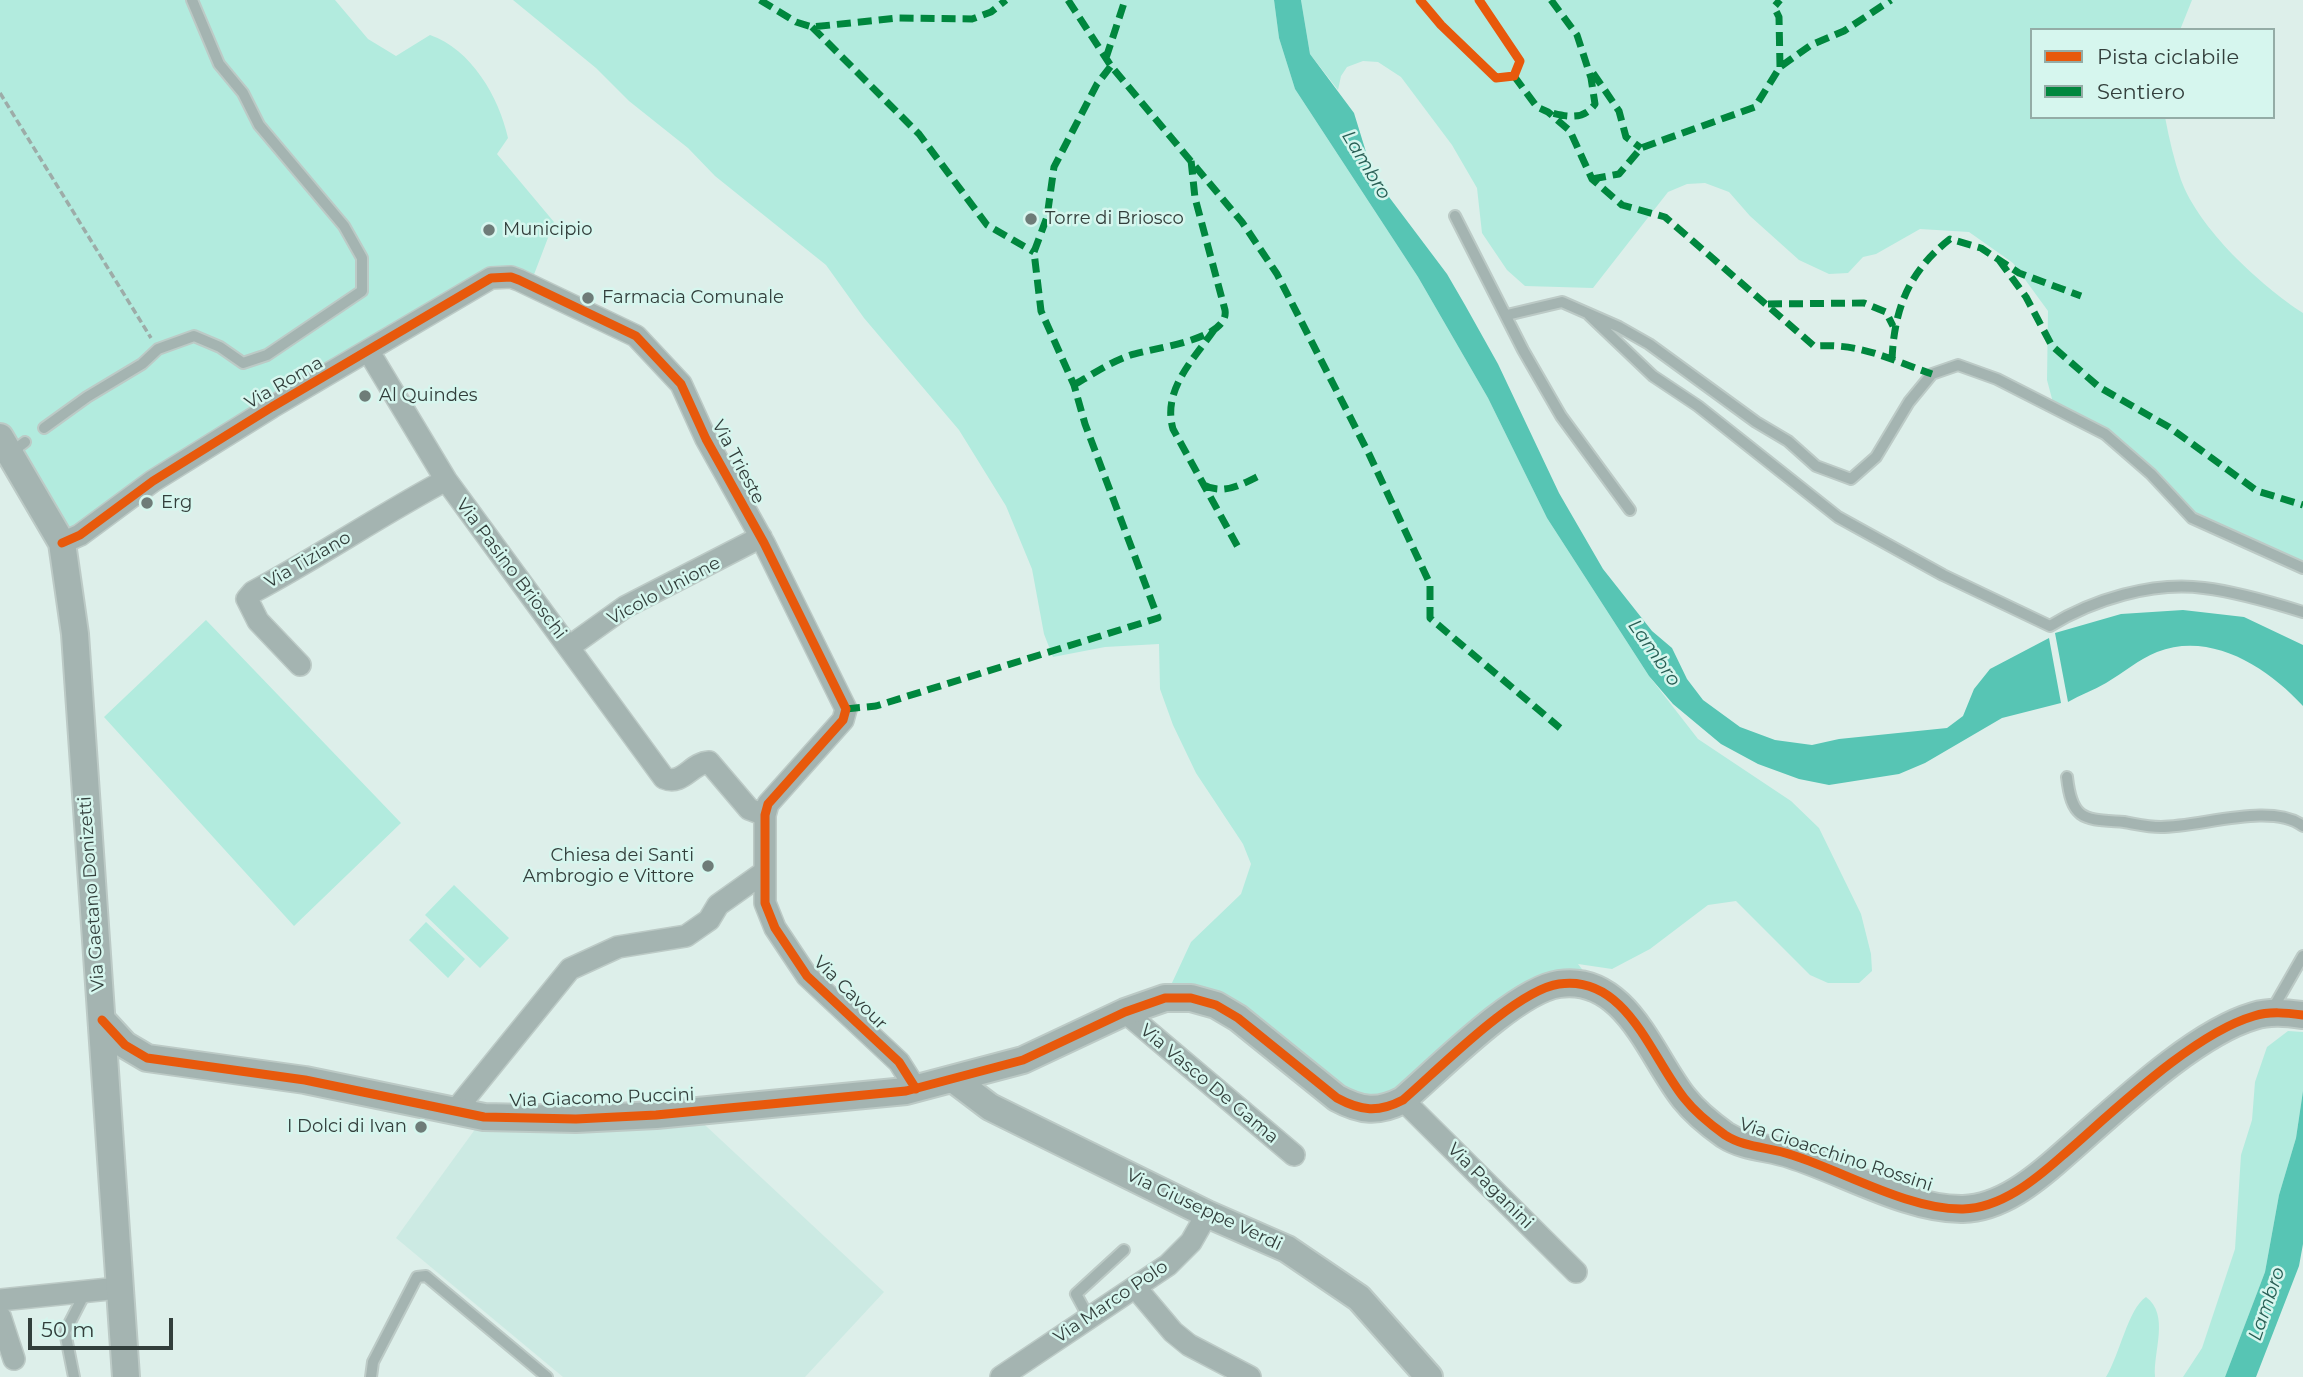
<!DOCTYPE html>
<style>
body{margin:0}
#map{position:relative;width:2303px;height:1377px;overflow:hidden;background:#ddefea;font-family:Montserrat,sans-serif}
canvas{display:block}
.legend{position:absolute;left:2030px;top:28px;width:245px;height:91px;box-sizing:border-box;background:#d6f6ee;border:2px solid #94aca6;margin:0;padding:9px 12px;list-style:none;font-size:21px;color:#323e3b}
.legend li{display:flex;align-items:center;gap:14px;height:35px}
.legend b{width:35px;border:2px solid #94aca6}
.scale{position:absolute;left:28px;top:1318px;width:145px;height:32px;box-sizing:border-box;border:4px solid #323e3b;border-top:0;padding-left:9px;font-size:21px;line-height:24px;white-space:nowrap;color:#323e3b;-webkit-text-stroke:5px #d6f6ee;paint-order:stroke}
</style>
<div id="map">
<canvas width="2303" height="1377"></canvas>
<ul class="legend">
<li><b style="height:9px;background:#e8590c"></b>Pista ciclabile</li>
<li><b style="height:9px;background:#00873e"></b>Sentiero</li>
</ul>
<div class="scale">50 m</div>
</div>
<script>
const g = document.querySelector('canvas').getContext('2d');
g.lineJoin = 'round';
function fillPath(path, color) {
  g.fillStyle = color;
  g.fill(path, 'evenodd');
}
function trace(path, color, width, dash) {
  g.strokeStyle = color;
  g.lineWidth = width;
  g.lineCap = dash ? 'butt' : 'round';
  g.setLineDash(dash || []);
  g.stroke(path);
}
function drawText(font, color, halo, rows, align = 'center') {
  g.font = font + ' Montserrat,sans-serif';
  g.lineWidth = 5;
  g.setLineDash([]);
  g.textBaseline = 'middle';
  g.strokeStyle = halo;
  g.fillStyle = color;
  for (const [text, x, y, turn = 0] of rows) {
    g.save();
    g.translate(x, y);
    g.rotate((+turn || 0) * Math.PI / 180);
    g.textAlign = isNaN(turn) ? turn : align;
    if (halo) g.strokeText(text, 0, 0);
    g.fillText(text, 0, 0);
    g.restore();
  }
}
fillPath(new Path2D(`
 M 691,1112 L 884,1292 L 805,1377 L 563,1377 L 396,1238 L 484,1117 Z`), '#cceae3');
fillPath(new Path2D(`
 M 0,0 L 335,0 L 368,39 L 396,56 L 430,35 C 471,49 499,97 508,138 L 497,154 L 554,222 L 530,285 L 511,277 L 62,543 L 0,437 Z
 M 513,0 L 1274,0 L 1279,38 L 1295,89 L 1418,277 L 1488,398 L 1547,518 L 1649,676 L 1698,739 L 1791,801 L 1819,828 L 1861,914 L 1871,954 L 1872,971 L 1859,983 L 1828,983 L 1810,975 L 1736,901 L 1708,905 L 1650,949 L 1612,969 L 1578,964 L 1598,990 L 1559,984 L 1370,1110 L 1238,1018 L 1165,998 L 1191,942 L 1241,894 L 1251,864 L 1243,844 L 1196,773 L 1173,725 L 1160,689 L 1159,644 L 1105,647 L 1053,657 L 1044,634 L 1032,569 L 1006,506 L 959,430 L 864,318 L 826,265 L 715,176 L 688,148 L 629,101 L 596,68 Z
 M 1301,0 L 2192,0 L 2180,30 L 2032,30 L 2032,117 L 2165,117 C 2169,138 2174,160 2181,180 C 2199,229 2260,285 2303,313 L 2303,568 L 2192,518 L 2105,434 L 2055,410 L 2047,380 L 2048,311 L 2013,263 L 1969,232 L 1920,229 L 1876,254 L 1863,257 L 1848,273 L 1829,274 L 1799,260 L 1750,216 L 1729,192 L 1705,183 L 1687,184 L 1668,192 L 1593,288 L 1525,286 L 1507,270 L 1482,233 L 1477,188 L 1452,145 L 1401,77 L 1378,62 L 1363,61 L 1347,67 L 1341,76 L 1338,90 L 1310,54 Z
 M 206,620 L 401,823 L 294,926 L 104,717 Z
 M 454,885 L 509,938 L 480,968 L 425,915 Z
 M 426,922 L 465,959 L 448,978 L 409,940 Z
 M 2288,1031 L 2303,1032 L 2303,1091 L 2296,1138 L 2279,1195 L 2265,1272 L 2225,1377 L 2183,1377 L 2202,1348 L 2235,1249 L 2241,1155 L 2252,1120 L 2255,1082 L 2267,1047 Z
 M 2146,1297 C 2170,1315 2153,1351 2155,1377 L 2106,1377 C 2120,1354 2128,1309 2146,1297 Z`), '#b2ebde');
fillPath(new Path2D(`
 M 1274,0 L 1301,0 L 1310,54 L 1354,113 L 1370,165 L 1386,193 L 1447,274 L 1465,305 L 1498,364 L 1559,493 L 1603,569 L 1652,631 L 1672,648 L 1687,679 L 1703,700 L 1740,727 L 1775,740 L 1812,745 L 1839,739 L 1947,728 L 1963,716 L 1974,689 L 1990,669 L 2049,638 L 2061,703 L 2002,718 L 1925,763 L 1899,774 L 1829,785 L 1799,779 L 1758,764 L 1721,744 L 1673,704 L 1649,676 L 1547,518 L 1488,398 L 1418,277 L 1295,89 L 1279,38 Z
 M 2183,610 L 2244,617 L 2303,645 L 2303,706 C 2267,667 2211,631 2157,652 C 2139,659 2123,673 2106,683 C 2094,690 2080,695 2068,702 L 2055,633 L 2121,614 Z
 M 2303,1091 L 2303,1244 L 2299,1266 L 2256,1377 L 2225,1377 L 2265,1272 L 2279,1195 L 2296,1138 Z`), '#57c5b4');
const service = new Path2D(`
 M 1455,216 L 1523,350 L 1561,416 L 1630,510
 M 1507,315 L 1562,302 L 1619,327 L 1649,344 L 1756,422 L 1788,441 L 1816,466 L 1851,479 L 1876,457 L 1909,402 L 1932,374 L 1958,365 L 1997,379 L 2105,434 L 2151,474 L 2192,518 L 2303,568
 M 1589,315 L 1653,376 L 1698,406 L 1838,517 L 1943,575 L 2050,626 C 2092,600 2153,581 2204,588 C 2237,592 2271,602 2303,612
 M 44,428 L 87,397 L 142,364 L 158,349 L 194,336 L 220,347 L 243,363 L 267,355 L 362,291 L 362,258 L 344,226 L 259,125 L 243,93 L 219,64 L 192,0
 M 9,454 L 25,442
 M 2067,777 C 2072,822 2085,819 2124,822 C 2136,824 2148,827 2161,827 C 2201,827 2271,802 2303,826
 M 2272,1010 L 2303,956
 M 1089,1318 L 1076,1294 L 1124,1250
 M 74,1377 L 65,1332 L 86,1291
 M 371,1377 L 373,1362 L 417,1277 L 426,1276 L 547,1377`);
const minor = new Path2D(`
 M 369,352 L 446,480 L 664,778 C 683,786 691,763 709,762 L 749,809 L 765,815
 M 62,543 L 80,535 L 153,481 L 272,407 L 491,278 L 511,277 L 519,280 L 636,336 L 681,384 L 706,439 L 764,543 L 846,709 L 843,720 L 768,804 L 765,815 L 765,903 L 775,928 L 807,976 L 899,1062 L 916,1089
 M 569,647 L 625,607 L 761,537
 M 300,665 L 258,621 L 247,599 L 253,592 C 319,557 380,515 446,480
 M 1125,1012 L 1294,1155
 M 1403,1100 L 1576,1272
 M 454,1112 L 570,969 L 618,947 L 686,936 L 709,920 L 718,905 L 763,873
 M 1135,1287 L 1173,1332 L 1189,1345 L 1250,1377
 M 0,1300 L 119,1288
 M 0,1316 L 14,1359
 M 1001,1377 L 1168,1265 L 1191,1242 L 1207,1214`);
const tertiary = new Path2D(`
 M 0,437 L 62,543 L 75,634 L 126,1377
 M 102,1020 L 125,1045 L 147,1058 L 305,1080 L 484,1117 L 576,1119 L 656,1115 L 906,1091 L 1023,1060 L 1125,1012 L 1165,998 L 1191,998 L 1216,1005 L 1238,1018 L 1337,1098 C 1361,1111 1378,1113 1403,1100 C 1439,1069 1516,990 1559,984 C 1626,974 1651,1057 1684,1098 C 1695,1112 1711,1125 1725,1135 C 1745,1148 1770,1147 1792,1155 C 1843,1171 1909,1210 1963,1209 C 2001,1208 2035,1180 2062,1156 C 2112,1113 2192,1034 2254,1016 C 2270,1011 2287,1013 2303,1015
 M 953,1079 L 990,1107 L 1207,1214 L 1287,1249 L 1359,1298 L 1429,1377`);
trace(service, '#bccac6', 14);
trace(minor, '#bccac6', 24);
trace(tertiary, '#bccac6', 30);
trace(new Path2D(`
 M 0,93 L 151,338`), '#9daca8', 3.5, [7, 3.5]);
trace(service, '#a4b4b1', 10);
trace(minor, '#a4b4b1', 21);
trace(tertiary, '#a4b4b1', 26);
trace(new Path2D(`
 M 760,0 L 796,22 L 812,27 L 898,18 L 972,19 L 991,12 L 1006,0
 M 1068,0 L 1111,66 L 1242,222 L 1277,274 L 1369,454 L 1430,584 L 1430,618 L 1560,728
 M 1551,0 L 1577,35 L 1591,78 L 1595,104 C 1584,120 1568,117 1552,113
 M 812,27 L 919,134 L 987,225 L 1034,252
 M 1106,58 L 1125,0
 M 1780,67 L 1779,17 L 1774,7 L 1780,0
 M 1593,73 L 1619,111 L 1626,137 L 1641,148
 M 1514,76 L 1537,107 L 1548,112 L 1570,131 L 1592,179 L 1622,205 L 1665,217 L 1814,346 C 1862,343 1888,359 1932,374
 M 1592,179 L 1619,174 L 1641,148 L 1755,107 L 1780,67 L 1811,45 L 1844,31 L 1891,0
 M 1999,260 L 2026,297 L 2052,346 L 2099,387 L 2169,427 L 2257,491 L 2303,505
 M 1768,304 L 1864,303 L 1886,312 L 1893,326
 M 1214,330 C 1193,360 1162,390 1173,429 L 1239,549
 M 1892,360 C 1894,309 1909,271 1950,239 L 1981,248 L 2019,273 L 2081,296
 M 1074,385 C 1091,375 1109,363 1128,356 C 1149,348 1230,341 1225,310 L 1195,198 L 1191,160
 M 1204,485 C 1224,496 1244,483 1263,474
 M 846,709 L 876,706 L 1158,618 L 1085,424 L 1074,385 L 1041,311 L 1034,252 L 1047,217 L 1054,167 L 1097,84 L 1111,66`), '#00873e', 7, [14, 7]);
trace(new Path2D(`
 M 1420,0 L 1441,25 L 1496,78 L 1514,76 L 1520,61 L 1479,0
 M 62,543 L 80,535 L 153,481 L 272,407 L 491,278 L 511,277 L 519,280 L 636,336 L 681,384 L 706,439 L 764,543 L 846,709 L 843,720 L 768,804 L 765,815 L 765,903 L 775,928 L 807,976 L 899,1062 L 916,1089
 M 102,1020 L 125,1045 L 147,1058 L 305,1080 L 484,1117 L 576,1119 L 656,1115 L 906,1091 L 1023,1060 L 1125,1012 L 1165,998 L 1191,998 L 1216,1005 L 1238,1018 L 1337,1098 C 1361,1111 1378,1113 1403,1100 C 1439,1069 1516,990 1559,984 C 1626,974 1651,1057 1684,1098 C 1695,1112 1711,1125 1725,1135 C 1745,1148 1770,1147 1792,1155 C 1843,1171 1909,1210 1963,1209 C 2001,1208 2035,1180 2062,1156 C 2112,1113 2192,1034 2254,1016 C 2270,1011 2287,1013 2303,1015`), '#e8590c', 9);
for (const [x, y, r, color] of [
 [1031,219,7,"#6e7c78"],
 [489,230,7,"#6e7c78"],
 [588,298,7,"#6e7c78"],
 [365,396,7,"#6e7c78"],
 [147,503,7,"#6e7c78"],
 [708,866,7,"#6e7c78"],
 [421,1127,7,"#6e7c78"]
]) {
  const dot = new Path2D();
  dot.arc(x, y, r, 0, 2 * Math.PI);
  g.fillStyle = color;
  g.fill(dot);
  trace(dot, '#d6f6ee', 2.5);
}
drawText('18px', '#323e3b', '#d6f6ee', [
 ["Torre di Briosco",1045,219],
 ["Municipio",503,230],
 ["Farmacia Comunale",602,298],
 ["Al Quindes",379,396],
 ["Erg",161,503],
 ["Chiesa dei Santi",694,856,"right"],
 ["Ambrogio e Vittore",694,877,"right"],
 ["I Dolci di Ivan",407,1127,"right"]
], 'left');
drawText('18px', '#323e3b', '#d6f6ee', [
 ["Via Roma",284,383,-30],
 ["Via Trieste",738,462,62],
 ["Via Tiziano",308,560,-30],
 ["Via Pasino Brioschi",511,569,53],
 ["Vicolo Unione",664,591,-28],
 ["Via Gaetano Donizetti",92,894,-94],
 ["Via Cavour",850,993,45],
 ["Via Vasco De Gama",1209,1084,40],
 ["Via Giacomo Puccini",602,1098,-2],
 ["Via Gioacchino Rossini",1836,1155,18],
 ["Via Paganini",1490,1186,45],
 ["Via Giuseppe Verdi",1204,1210,25],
 ["Via Marco Polo",1111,1302,-34]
]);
drawText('italic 19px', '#285e54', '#d6f6ee', [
 ["Lambro",1366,165,59],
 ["Lambro",1654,653,55],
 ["Lambro",2267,1304,-71]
]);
</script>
